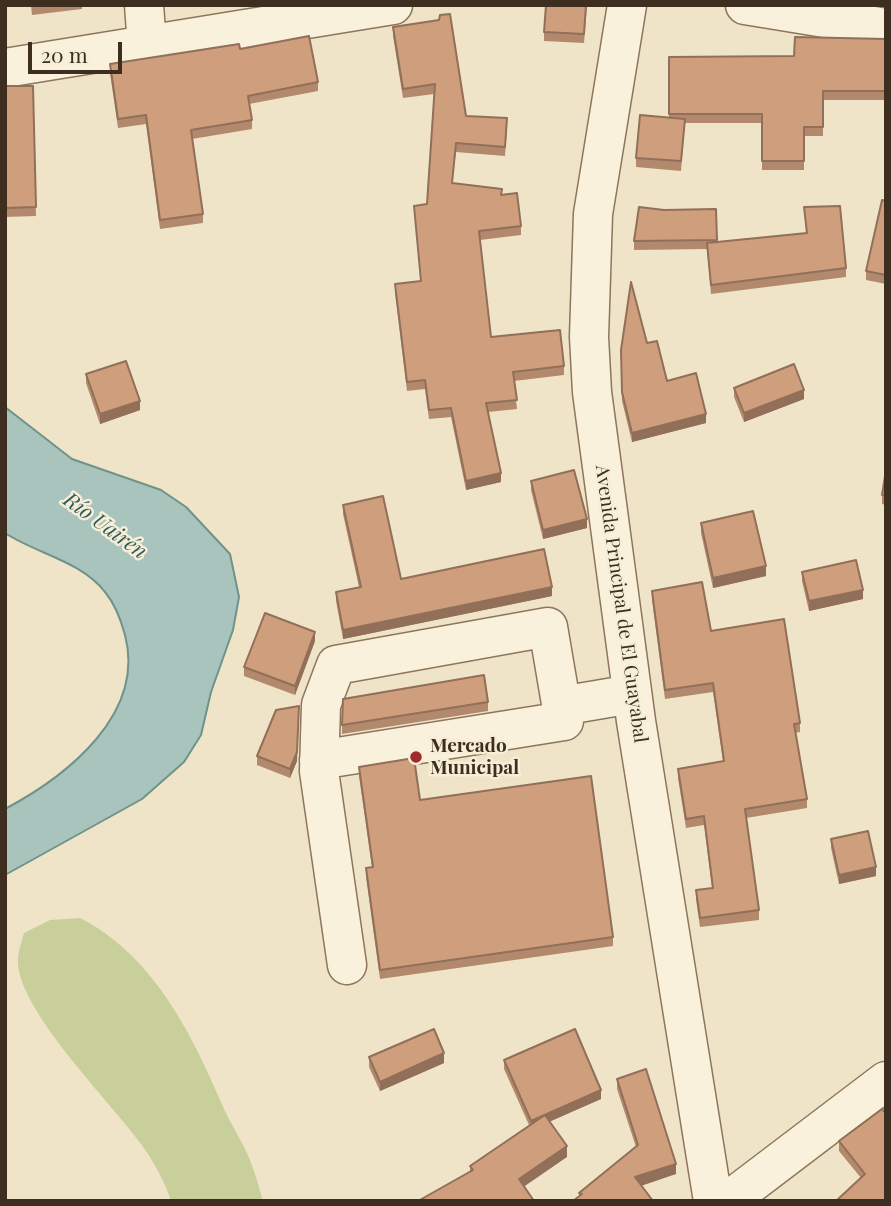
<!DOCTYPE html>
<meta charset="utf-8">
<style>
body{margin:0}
#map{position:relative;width:891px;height:1206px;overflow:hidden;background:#f0e4c8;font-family:"Playfair Display",serif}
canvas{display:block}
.frame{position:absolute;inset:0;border:7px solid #3d2e20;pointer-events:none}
.scale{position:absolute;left:28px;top:42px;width:94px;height:32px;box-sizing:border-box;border:4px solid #3d2e20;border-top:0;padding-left:9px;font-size:21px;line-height:24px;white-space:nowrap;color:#3d2e20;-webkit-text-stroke:5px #f7eed8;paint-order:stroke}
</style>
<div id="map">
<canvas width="891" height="1206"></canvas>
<div class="frame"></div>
<div class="scale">20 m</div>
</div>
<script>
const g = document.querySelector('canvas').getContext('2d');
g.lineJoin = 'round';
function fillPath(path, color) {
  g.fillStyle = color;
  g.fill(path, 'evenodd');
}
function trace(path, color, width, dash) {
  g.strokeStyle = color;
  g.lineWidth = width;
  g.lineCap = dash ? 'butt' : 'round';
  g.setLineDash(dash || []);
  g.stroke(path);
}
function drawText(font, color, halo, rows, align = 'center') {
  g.font = font + ' "Playfair Display",serif';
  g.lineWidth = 5;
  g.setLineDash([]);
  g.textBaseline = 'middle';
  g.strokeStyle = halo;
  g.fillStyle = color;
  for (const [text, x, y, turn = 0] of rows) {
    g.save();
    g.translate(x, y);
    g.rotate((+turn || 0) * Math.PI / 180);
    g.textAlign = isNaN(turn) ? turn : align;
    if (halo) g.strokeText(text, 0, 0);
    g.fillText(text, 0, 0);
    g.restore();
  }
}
fillPath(new Path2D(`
 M 80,918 C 152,955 190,1030 221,1102 C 229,1122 242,1140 250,1160 C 255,1173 259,1187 263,1201 L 171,1201 C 164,1180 154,1162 141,1144 C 112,1103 15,1008 18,959 C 18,951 22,941 24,933 L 50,920 Z`), '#c9cf9b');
const water = new Path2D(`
 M 5,407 L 72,459 L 161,490 L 186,507 L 230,554 L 239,597 L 233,630 L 211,692 L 201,735 L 184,762 L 142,799 L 5,875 L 5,809 C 67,776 146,714 125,635 C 121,620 115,604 105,592 C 81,561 37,554 5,533 Z`);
fillPath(water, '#a9c4bc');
trace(water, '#6f938a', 2);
const minor = new Path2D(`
 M 144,5 L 147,45
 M 627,5 L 593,214 L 589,337 L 592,392 L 636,721 L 713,1201
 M 745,5 L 886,28
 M 5,68 L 393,5
 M 561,706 L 632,694
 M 319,760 L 564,721 L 548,627 L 336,665 L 321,705 L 319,771 L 347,965
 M 728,1201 L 886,1081`);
trace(minor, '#8d765c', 41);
trace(minor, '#faf1dc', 38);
fillPath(new Path2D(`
 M 31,5 L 82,5 L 82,9 L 32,15 Z
 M 587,5 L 584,43 L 544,41 L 544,32 Z
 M 393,27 L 466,116 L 507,127 L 505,156 L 456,152 L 452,183 L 502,195 L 521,226 L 521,235 L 480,240 L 491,337 L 564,366 L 564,375 L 514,381 L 517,409 L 488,412 L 501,482 L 466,490 L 451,417 L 429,419 L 425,389 L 407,391 L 395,293 L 395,284 L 421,281 L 414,206 L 427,204 L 434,94 L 403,98 L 393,36 Z
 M 886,39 L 886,100 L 823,100 L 823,136 L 804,136 L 804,170 L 762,170 L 762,123 L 685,123 L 681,171 L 636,167 L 636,158 L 669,118 L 669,57 L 794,56 Z
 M 240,49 L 318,82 L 318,91 L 249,104 L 252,120 L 252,129 L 192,139 L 203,214 L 203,223 L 160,229 L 146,124 L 118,128 L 110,73 L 110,64 Z
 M 5,86 L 33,86 L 36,216 L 5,217 Z
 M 886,201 L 886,284 L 866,280 L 866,271 Z
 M 804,207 L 846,268 L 846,277 L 711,294 L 707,249 L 634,250 L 634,241 L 664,210 L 716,209 L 717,242 L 806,233 Z
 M 647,343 L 667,381 L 706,423 L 632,442 L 622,401 L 621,350 Z
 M 86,374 L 140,410 L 100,424 L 86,383 Z
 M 734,388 L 804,399 L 744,422 L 734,397 Z
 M 886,470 L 886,505 L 882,504 L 882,495 Z
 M 531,481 L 587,528 L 543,539 L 531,490 Z
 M 343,505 L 401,579 L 552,596 L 343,639 L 336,601 L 336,592 L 359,587 L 343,514 Z
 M 701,523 L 766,576 L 713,588 L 701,533 Z
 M 802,572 L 863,599 L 809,611 L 802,581 Z
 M 652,591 L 711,631 L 800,723 L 800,732 L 795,733 L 807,799 L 807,808 L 746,818 L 759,910 L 759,920 L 700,927 L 696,899 L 696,890 L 712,888 L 704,825 L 686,828 L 678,778 L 678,769 L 723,761 L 713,692 L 665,699 L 652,600 Z
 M 315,641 L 295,695 L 244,676 L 244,667 Z
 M 488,702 L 488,711 L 342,734 L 342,725 Z
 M 257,756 L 297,761 L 290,778 L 257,765 Z
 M 359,767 L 420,800 L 613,937 L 613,946 L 380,979 L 366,877 L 366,868 L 372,867 L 359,776 Z
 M 831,839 L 876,876 L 839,884 L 831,848 Z
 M 369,1057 L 444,1063 L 380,1091 L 369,1067 Z
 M 504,1060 L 601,1099 L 549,1121 L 567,1157 L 470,1171 L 470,1166 L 529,1125 L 504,1069 Z
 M 617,1079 L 676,1174 L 579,1196 L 579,1193 L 636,1147 L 617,1089 Z
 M 839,1141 L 886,1201 L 861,1178 L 839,1151 Z`), '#b2896c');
fillPath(new Path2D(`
 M 804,390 L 804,399 L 744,422 L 744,413 Z
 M 140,401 L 140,410 L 100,424 L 100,414 Z
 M 706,414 L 706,423 L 632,442 L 632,433 Z
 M 501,473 L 501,482 L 466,490 L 466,481 Z
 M 587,519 L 587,528 L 543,539 L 543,530 Z
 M 766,566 L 766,576 L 713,588 L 713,578 Z
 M 552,587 L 552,596 L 343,639 L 343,630 Z
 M 863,590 L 863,599 L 809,611 L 809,601 Z
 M 315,632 L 315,641 L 295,695 L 295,686 Z
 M 299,715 L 297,761 L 290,778 L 290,769 Z
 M 876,867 L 876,876 L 839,884 L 839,875 Z
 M 444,1053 L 444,1063 L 380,1091 L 380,1082 Z
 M 601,1090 L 601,1099 L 531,1130 L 531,1121 Z
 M 567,1146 L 567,1157 L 519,1190 L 519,1179 Z
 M 676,1164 L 676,1174 L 635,1188 L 635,1177 Z`), '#916f58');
const building = new Path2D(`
 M 546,5 L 586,5 L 584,34 L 544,32 Z
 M 450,14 L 466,116 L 507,118 L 505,147 L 456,143 L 452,183 L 502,189 L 501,195 L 517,193 L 521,226 L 479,231 L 491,337 L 560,330 L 564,366 L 513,372 L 517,400 L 486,403 L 501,473 L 466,481 L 451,408 L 429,410 L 425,380 L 407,382 L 395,284 L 421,281 L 414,206 L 427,204 L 435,84 L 403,89 L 393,27 L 439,20 L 440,15 Z
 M 309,36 L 318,82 L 248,96 L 252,120 L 191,130 L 203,214 L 160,220 L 146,115 L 118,119 L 110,64 L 239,44 L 240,49 Z
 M 795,37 L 886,39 L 886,91 L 823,91 L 823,127 L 804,127 L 804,161 L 762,161 L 762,114 L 669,114 L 669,57 L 794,56 Z
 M 5,86 L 33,86 L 36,207 L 5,208 Z
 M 640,115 L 685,119 L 681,161 L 636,158 Z
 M 882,200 L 886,201 L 886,275 L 866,271 Z
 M 840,206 L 846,268 L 711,285 L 707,243 L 807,233 L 804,207 Z
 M 639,207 L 664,210 L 716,209 L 717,240 L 634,241 Z
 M 631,282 L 647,343 L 657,341 L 667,381 L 696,373 L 706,414 L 632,433 L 622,392 L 621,350 Z
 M 126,361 L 140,401 L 100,414 L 86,374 Z
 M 794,364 L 804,390 L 744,413 L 734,388 Z
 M 574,470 L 587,519 L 543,530 L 531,481 Z
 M 886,470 L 886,496 L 882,495 Z
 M 383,496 L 401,579 L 544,549 L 552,587 L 343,630 L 336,592 L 361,587 L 343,505 Z
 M 753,511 L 766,566 L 713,578 L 701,523 Z
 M 856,560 L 863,590 L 809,601 L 802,572 Z
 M 702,582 L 711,631 L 784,619 L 800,723 L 794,724 L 807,799 L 745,809 L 759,910 L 700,918 L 696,890 L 713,888 L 704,816 L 686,819 L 678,769 L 724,761 L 713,683 L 665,690 L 652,591 Z
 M 265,613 L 315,632 L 295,686 L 244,667 Z
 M 484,675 L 488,702 L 342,725 L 343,699 Z
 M 299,706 L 297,752 L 290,769 L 257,756 L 276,710 Z
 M 414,758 L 420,800 L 591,776 L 613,937 L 380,970 L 366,868 L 373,867 L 359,767 Z
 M 868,831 L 876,867 L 839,875 L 831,839 Z
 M 434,1029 L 444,1053 L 380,1082 L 369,1057 Z
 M 575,1029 L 601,1090 L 531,1121 L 504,1060 Z
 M 646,1069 L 676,1164 L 635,1177 L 653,1201 L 573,1201 L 582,1194 L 579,1193 L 638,1145 L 617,1079 Z
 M 882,1109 L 886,1114 L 886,1201 L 836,1201 L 865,1174 L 839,1141 Z
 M 545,1115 L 567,1146 L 519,1179 L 534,1201 L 418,1201 L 473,1170 L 470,1166 Z`);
fillPath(building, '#cf9f7d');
trace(building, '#916f58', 2);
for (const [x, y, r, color] of [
 [416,757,7,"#9e2a2b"]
]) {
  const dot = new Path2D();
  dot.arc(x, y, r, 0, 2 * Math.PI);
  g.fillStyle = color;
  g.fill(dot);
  trace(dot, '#f7eed8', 2.5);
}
drawText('19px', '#3d2e20', '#f7eed8', [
 ["Avenida Principal de El Guayabal",621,604,82]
]);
drawText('bold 19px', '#3d2e20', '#f7eed8', [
 ["Mercado",430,746],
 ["Municipal",430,768]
], 'left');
drawText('italic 21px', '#2f5d5a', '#f7eed8', [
 ["Río Uairén",105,526,36]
]);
</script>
